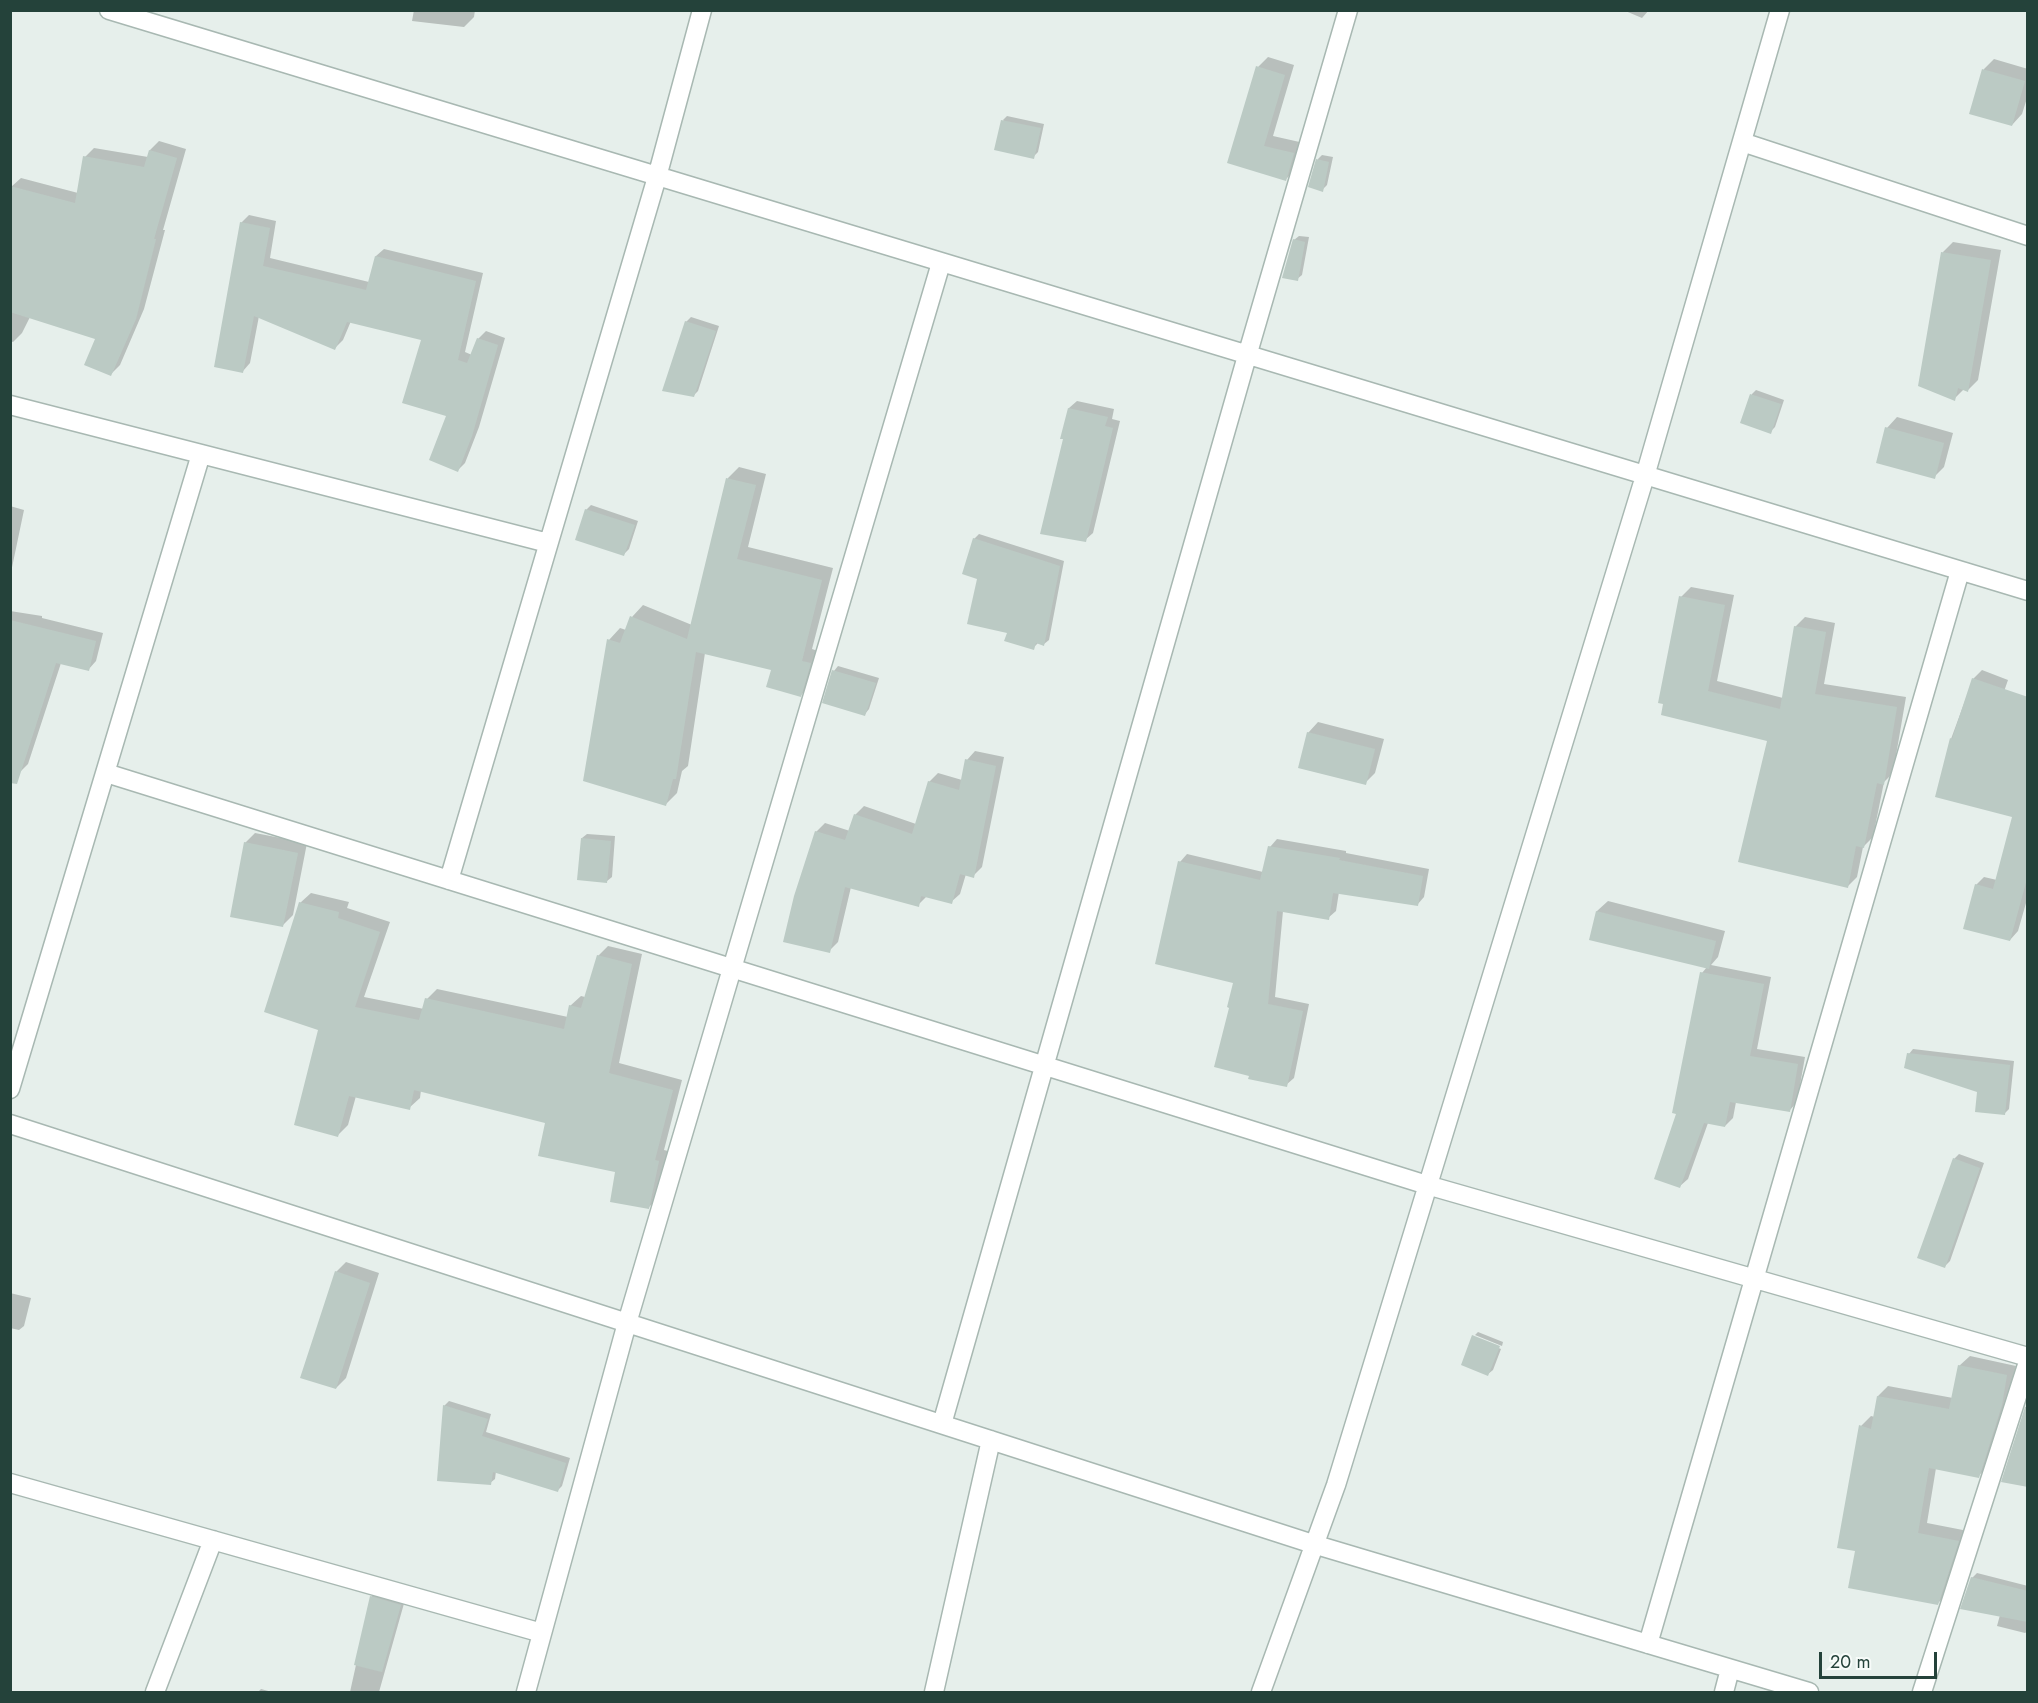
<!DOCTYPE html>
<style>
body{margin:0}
#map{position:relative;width:2038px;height:1703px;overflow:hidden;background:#e6efeb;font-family:Jost,sans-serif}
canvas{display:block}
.frame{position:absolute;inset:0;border:12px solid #24423a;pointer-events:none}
.scale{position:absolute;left:1819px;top:1652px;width:118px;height:27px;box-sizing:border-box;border:3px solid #24423a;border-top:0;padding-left:8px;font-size:18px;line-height:21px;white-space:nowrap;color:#24423a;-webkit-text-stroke:4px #f7fbf9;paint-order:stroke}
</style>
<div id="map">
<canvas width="2038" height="1703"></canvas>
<div class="frame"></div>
<div class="scale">20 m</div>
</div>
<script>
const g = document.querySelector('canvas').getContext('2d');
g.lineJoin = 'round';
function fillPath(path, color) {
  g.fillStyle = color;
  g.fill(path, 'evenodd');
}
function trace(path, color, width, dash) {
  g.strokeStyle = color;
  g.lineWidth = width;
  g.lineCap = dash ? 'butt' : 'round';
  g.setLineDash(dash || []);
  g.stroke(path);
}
fillPath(new Path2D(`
 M 414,10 L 475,10 L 474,17 L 464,27 L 412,21 Z
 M 1623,10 L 1649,10 L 1642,18 Z
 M 1268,57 L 1294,65 L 1273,136 L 1304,143 L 1296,169 L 1286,179 L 1229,162 L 1258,67 Z
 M 1994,59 L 2028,69 L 2028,95 L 2022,114 L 2012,125 L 1971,113 L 1984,69 Z
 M 1007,116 L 1044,124 L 1038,152 L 1033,157 L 1003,120 Z
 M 159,141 L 186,149 L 163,230 L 165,230 L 144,309 L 120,365 L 111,374 L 97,338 L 30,317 L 22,333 L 13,342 L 10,341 L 11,187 L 21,178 L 78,193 L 85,157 L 94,148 L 148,157 L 150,150 Z
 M 1322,155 L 1333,157 L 1327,185 L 1322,190 L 1318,159 Z
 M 249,215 L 276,221 L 270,258 L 369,282 L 376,256 L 384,249 L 483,273 L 465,352 L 472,355 L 478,339 L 486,331 L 505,338 L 479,427 L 465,463 L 458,470 L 448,415 L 423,339 L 351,321 L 343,340 L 335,348 L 259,316 L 250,363 L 243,371 L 241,223 Z
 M 1299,236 L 1309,237 L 1302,275 L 1297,279 L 1294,240 Z
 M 1953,242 L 2001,250 L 1978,380 L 1968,390 L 1964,389 L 1954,399 L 1943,252 Z
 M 691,317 L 719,326 L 698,391 L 693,396 L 686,322 Z
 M 1756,390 L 1784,400 L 1775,427 L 1770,432 L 1742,422 L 1752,394 Z
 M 1077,401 L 1114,409 L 1112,419 L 1120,421 L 1093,533 L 1085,540 L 1065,438 L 1069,408 Z
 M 1897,417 L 1953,433 L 1944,467 L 1934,477 L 1887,428 Z
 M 739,467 L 766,474 L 748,547 L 833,568 L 812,649 L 821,652 L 812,684 L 800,696 L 773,669 L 705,653 L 688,766 L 682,771 L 677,793 L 665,805 L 609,640 L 620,628 L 626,630 L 632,617 L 643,605 L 692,625 L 728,478 Z
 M 591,505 L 638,521 L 629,549 L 624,554 L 586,510 Z
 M 10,506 L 24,510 L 10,577 Z
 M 979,534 L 1064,561 L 1049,640 L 1044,644 L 1038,643 L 1033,648 L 979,578 L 974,539 Z
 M 1691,587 L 1734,595 L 1717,681 L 1783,698 L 1795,627 L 1805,617 L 1835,623 L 1824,684 L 1906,697 L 1893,773 L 1884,782 L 1873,837 L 1863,847 L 1857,877 L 1847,887 L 1769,740 L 1663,714 L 1681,597 Z
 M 10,611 L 42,616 L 42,618 L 103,633 L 96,661 L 88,670 L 61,663 L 28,764 L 20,772 L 10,769 Z
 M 838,666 L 879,678 L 869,709 L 865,714 L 834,671 Z
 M 1982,670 L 2008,680 L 1999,706 L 2028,752 L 2028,896 L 2018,931 L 2010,940 L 1976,885 L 1984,877 L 1997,880 L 2014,816 L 1951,739 L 1973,679 Z
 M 1318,722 L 1384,739 L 1375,773 L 1365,783 L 1308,733 Z
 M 975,751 L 1004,757 L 982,867 L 973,876 L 966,874 L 960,894 L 951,902 L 927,896 L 918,905 L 851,887 L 838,942 L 829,951 L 816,832 L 825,823 L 850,831 L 855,815 L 864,806 L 916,824 L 929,782 L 938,773 L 962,780 L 967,760 Z
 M 255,833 L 307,843 L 293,915 L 283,925 L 245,843 Z
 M 587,834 L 615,836 L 612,877 L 607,881 L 582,838 Z
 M 1277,839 L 1346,851 L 1346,853 L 1429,869 L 1424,897 L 1417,905 L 1339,892 L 1336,911 L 1328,918 L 1283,911 L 1275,997 L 1309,1004 L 1294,1078 L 1286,1085 L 1231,1007 L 1234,982 L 1180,862 L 1187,854 L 1263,872 L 1270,847 Z
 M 311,893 L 349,902 L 347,908 L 390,922 L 364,997 L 424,1009 L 427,999 L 437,989 L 568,1017 L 570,1006 L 581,996 L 585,997 L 598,956 L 608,946 L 642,954 L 619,1063 L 682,1080 L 664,1150 L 668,1151 L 659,1197 L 648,1208 L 617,1171 L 546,1122 L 421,1090 L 420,1098 L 409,1108 L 356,1096 L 348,1125 L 338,1135 L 300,903 Z
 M 1608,901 L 1725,931 L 1718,957 L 1711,965 L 1771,977 L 1757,1049 L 1805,1057 L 1797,1102 L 1790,1110 L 1736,1102 L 1733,1118 L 1725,1126 L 1708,1123 L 1688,1179 L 1680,1186 L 1678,1112 L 1702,973 L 1707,967 L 1591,938 L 1597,911 Z
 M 1913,1049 L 2014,1061 L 2009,1109 L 2004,1114 L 1979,1091 L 1909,1054 Z
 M 1959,1154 L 1984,1163 L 1950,1261 L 1945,1266 L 1954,1159 Z
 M 346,1262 L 379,1273 L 346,1378 L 336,1388 L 336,1272 Z
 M 10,1293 L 31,1298 L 24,1326 L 19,1330 L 10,1328 Z
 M 1478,1332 L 1503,1342 L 1502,1346 L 1475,1335 Z
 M 1474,1338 L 1501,1349 L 1493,1370 L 1488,1374 Z
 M 1970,1356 L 2016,1366 L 1989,1466 L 1978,1476 L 1936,1468 L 1927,1523 L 1968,1531 L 1948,1593 L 1938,1603 L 1857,1549 L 1861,1426 L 1871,1416 L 1875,1417 L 1878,1396 L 1888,1386 L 1953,1398 L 1959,1366 Z
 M 449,1401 L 491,1414 L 486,1432 L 570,1458 L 562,1486 L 557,1491 L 496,1471 L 495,1479 L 490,1483 L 444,1406 Z
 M 1977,1573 L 2028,1586 L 2028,1631 L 2025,1633 L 1997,1626 L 2000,1615 L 1972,1578 Z
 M 376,1592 L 405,1600 L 379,1692 L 350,1692 L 371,1597 Z
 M 261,1689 L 272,1692 L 258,1692 Z`), '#0003');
fillPath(new Path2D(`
 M 1256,66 L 1285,75 L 1264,146 L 1294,153 L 1286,181 L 1227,163 Z
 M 1982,69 L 2025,81 L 2012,126 L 1969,114 Z
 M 1001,120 L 1041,128 L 1034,159 L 994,150 Z
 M 149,150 L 177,158 L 154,239 L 156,239 L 136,319 L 111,376 L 84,365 L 95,339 L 10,312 L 10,186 L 75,203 L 83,156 L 144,167 Z
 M 1316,159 L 1329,162 L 1323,192 L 1308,187 Z
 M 240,222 L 270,228 L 263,266 L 366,290 L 375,256 L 476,281 L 458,360 L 467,363 L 477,338 L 498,345 L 472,436 L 458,472 L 429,460 L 446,416 L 402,403 L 421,340 L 347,322 L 335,350 L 254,316 L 243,373 L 214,367 Z
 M 1293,239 L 1305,242 L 1298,281 L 1282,278 Z
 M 1941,252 L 1991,260 L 1968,392 L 1958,388 L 1955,401 L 1918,386 Z
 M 685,321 L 716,331 L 694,397 L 662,391 Z
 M 1750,394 L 1781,404 L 1771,434 L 1740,423 Z
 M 1068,408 L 1108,417 L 1105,426 L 1113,428 L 1086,542 L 1040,534 L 1063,439 L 1060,439 Z
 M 1885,427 L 1944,443 L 1935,479 L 1876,463 Z
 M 726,478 L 756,485 L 737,559 L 822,580 L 802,661 L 811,663 L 801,697 L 766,687 L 771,670 L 696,652 L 676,779 L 673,779 L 666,806 L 583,781 L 607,639 L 620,643 L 630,616 L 687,639 Z
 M 585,509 L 635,525 L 624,556 L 575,540 Z
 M 973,538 L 1060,566 L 1044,646 L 1036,643 L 1034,650 L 1004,641 L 1007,633 L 967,624 L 977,579 L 962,574 Z
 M 1679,596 L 1725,605 L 1708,691 L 1780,709 L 1794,626 L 1826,632 L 1815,694 L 1897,707 L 1884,785 L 1877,783 L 1864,848 L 1856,846 L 1848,888 L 1738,862 L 1767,741 L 1661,715 L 1663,704 L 1658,703 Z
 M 10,620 L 96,641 L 89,671 L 56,663 L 17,784 L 10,783 Z
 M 832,670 L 876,683 L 865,716 L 822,703 Z
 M 1972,678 L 2028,697 L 2028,875 L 2010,941 L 1963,929 L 1975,884 L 1993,889 L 2012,817 L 1935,797 L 1950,738 L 1952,739 Z
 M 1307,732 L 1375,749 L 1366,785 L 1298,768 Z
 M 965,759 L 996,766 L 974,878 L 960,874 L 952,904 L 921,896 L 919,907 L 845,887 L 830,953 L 783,942 L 794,896 L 815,831 L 845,840 L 854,814 L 912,834 L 928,781 L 959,790 Z
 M 581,838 L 611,841 L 607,883 L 577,880 Z
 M 244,842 L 298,853 L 283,927 L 230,917 Z
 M 1268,846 L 1340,858 L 1339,860 L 1423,876 L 1418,906 L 1333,893 L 1329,920 L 1277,911 L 1268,1004 L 1303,1011 L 1287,1087 L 1248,1079 L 1249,1076 L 1214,1067 L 1229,1008 L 1227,1007 L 1233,983 L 1155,964 L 1178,861 L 1260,880 Z
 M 299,902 L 339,912 L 338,918 L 380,932 L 355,1007 L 419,1020 L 425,998 L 564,1029 L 569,1005 L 581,1008 L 597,955 L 632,964 L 609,1073 L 673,1090 L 655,1160 L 659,1161 L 649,1209 L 610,1202 L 615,1172 L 538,1156 L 545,1123 L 414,1090 L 410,1110 L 349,1096 L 338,1137 L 294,1125 L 318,1030 L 264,1012 Z
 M 1596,911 L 1716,941 L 1709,969 L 1589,940 Z
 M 1700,972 L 1764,984 L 1750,1056 L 1798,1064 L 1790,1112 L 1730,1102 L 1725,1127 L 1704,1123 L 1680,1188 L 1654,1179 L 1676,1114 L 1672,1113 Z
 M 1907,1053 L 2010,1065 L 2005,1115 L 1975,1112 L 1977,1092 L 1904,1068 Z
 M 1953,1158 L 1980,1168 L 1945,1268 L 1917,1258 Z
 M 335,1271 L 370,1283 L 336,1389 L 300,1378 Z
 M 1472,1335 L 1500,1346 L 1488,1376 L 1461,1365 Z
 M 1958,1365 L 2007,1375 L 2002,1405 L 1979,1478 L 1929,1468 L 1918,1533 L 1959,1541 L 1938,1605 L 1848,1588 L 1855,1551 L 1837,1548 L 1859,1425 L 1871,1429 L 1877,1396 L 1949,1409 Z
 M 443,1405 L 488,1419 L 482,1436 L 566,1463 L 558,1492 L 493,1472 L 491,1485 L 437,1481 Z
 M 2025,1407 L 2028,1407 L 2028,1487 L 2001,1482 Z
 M 1971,1577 L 2028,1591 L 2028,1622 L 1960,1609 Z
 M 370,1596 L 401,1605 L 382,1672 L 354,1665 Z`), '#bbcac4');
const minor = new Path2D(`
 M 109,10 L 2028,591
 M 1742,142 L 2028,236
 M 10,405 L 548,543
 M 106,773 L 1427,1185 L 2028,1357
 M 449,880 L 657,177 L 702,10
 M 10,1089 L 201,454
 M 10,1124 L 1313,1544 L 1809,1692
 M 942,1424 L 1247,356 L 1348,10
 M 10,1483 L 542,1633
 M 1648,1644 L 1960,571
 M 155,1692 L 213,1540
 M 526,1692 L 627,1323 L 941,263
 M 934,1692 L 991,1440
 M 1261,1692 L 1336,1485 L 1645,476 L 1780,10
 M 1724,1692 L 1730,1669
 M 1922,1692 L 2028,1362`);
trace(minor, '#a8b8b2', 21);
trace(minor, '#fff', 18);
</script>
